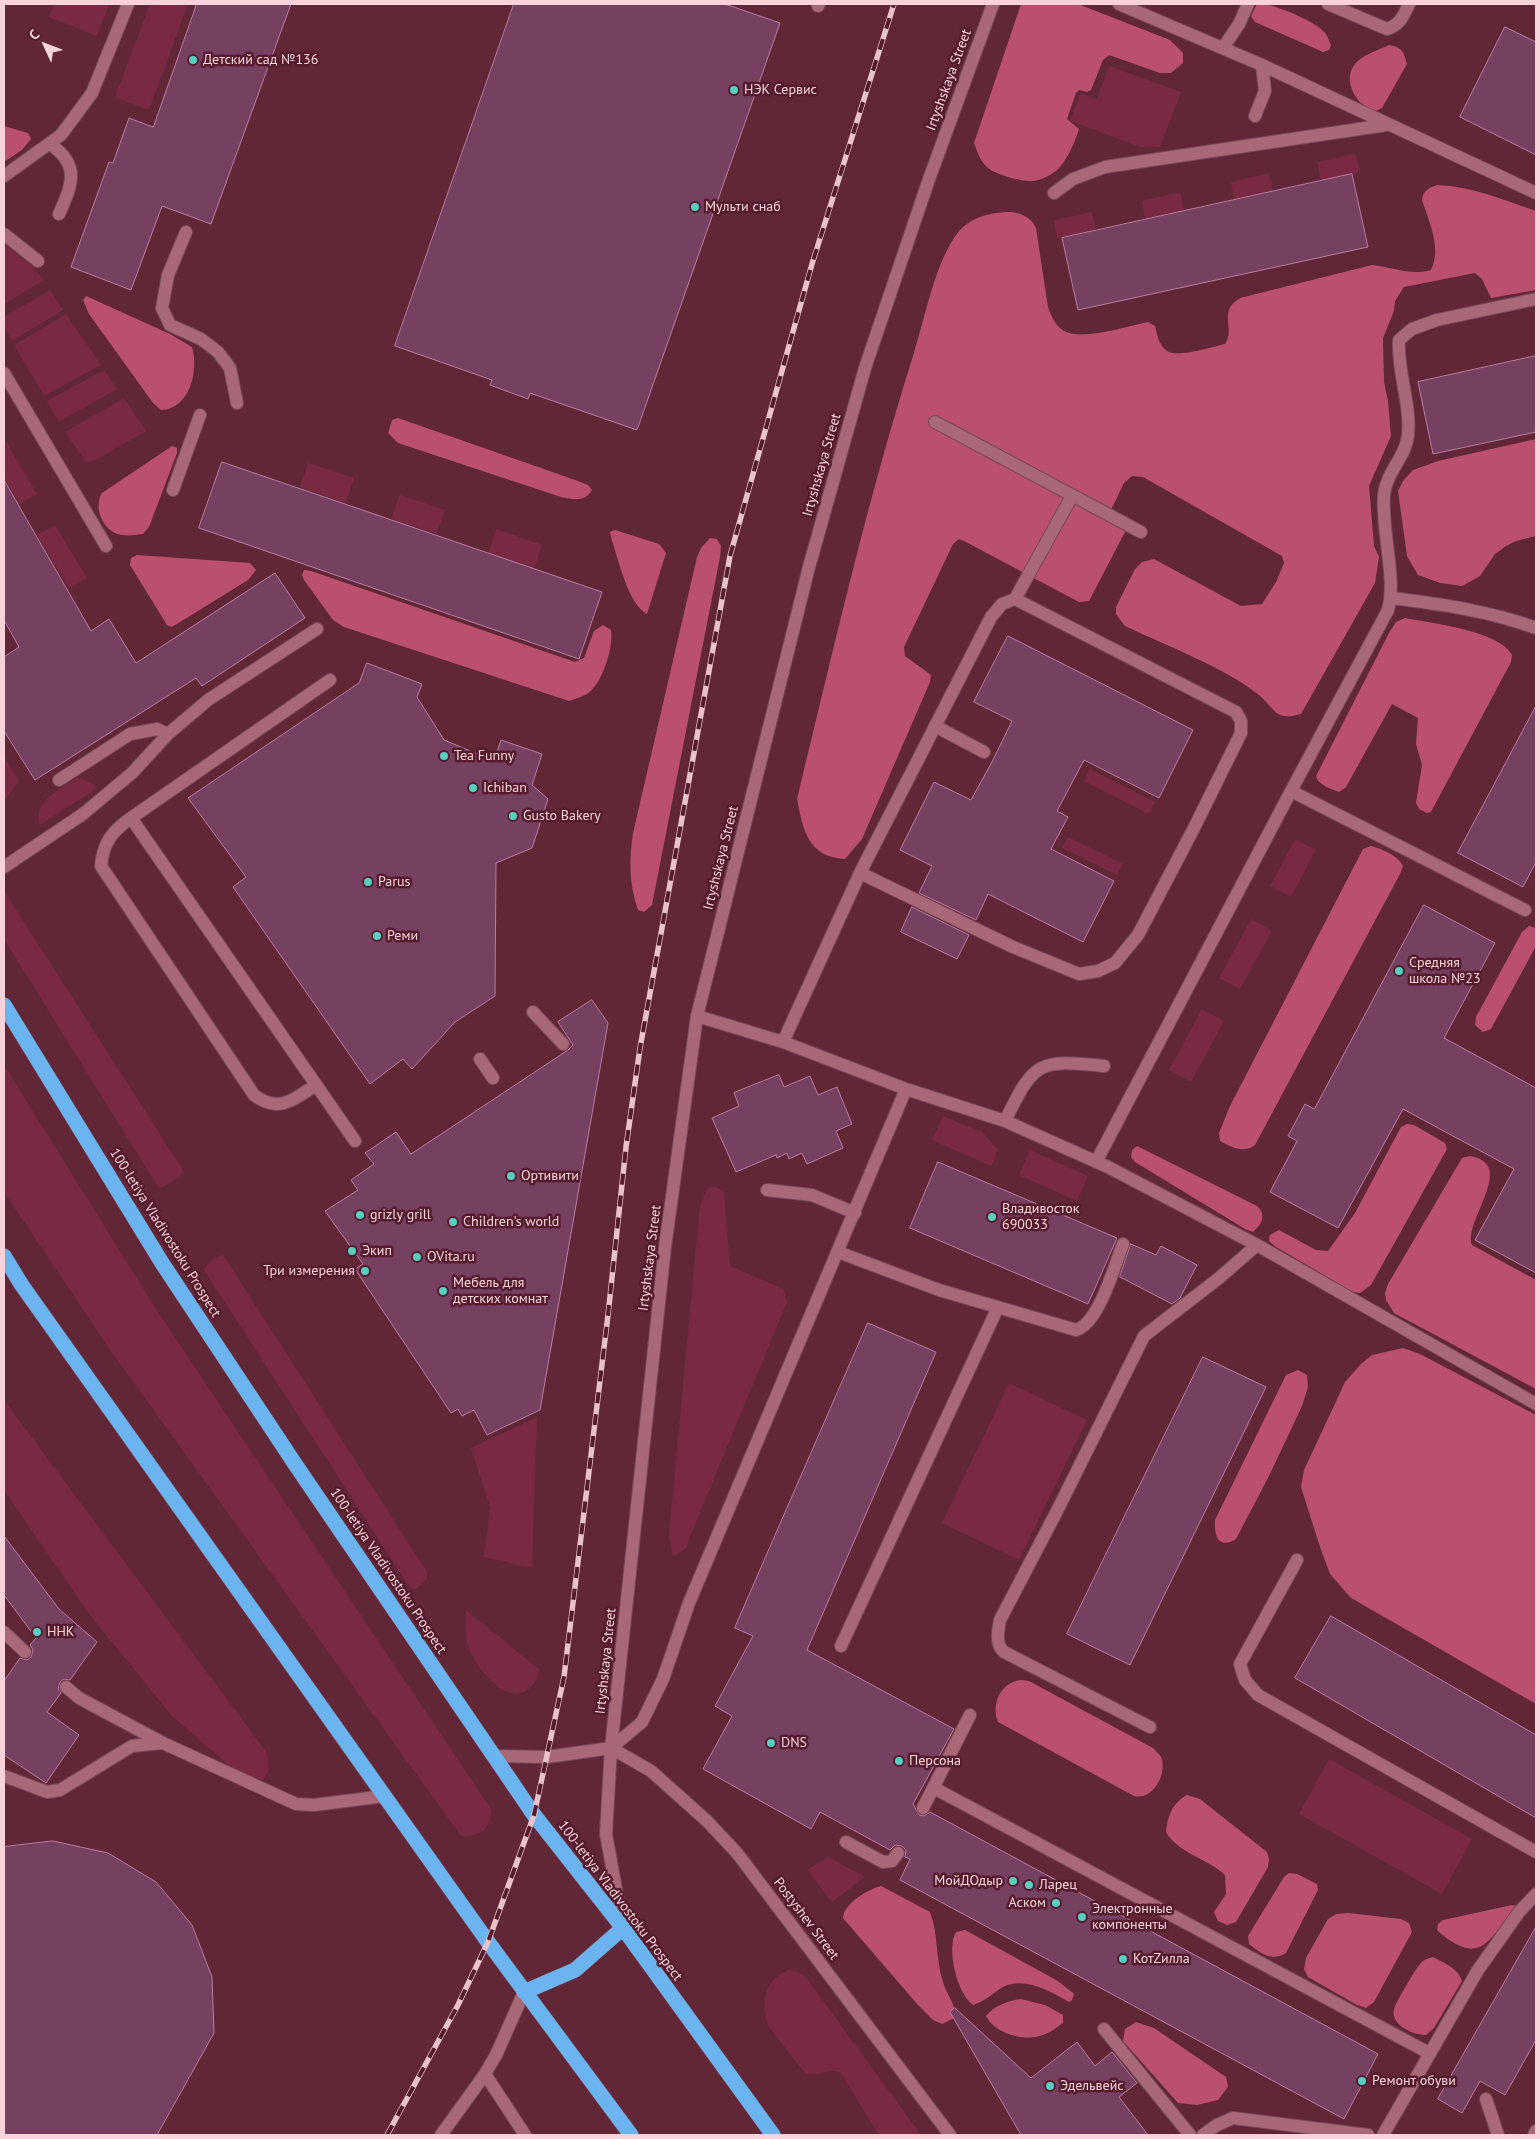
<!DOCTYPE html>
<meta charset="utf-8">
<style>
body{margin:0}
#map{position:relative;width:1540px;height:2139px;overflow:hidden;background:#612737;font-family:"PT Sans",sans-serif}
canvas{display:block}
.frame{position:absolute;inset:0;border:5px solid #f8d3da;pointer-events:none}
.north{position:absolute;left:20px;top:20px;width:50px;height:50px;-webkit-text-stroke:4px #551c2d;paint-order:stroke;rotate:313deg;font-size:14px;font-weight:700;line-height:20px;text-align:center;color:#f8d3da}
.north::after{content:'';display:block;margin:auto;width:18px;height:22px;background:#f8d3da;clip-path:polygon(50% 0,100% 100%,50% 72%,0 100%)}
</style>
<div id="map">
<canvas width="1540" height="2139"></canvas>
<div class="frame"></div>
<div class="north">С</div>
</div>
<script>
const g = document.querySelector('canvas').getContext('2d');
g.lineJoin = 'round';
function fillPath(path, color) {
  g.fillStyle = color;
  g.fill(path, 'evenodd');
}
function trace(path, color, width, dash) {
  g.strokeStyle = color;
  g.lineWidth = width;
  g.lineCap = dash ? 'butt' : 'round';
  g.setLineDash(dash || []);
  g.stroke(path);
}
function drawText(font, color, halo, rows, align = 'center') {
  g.font = font + ' "PT Sans",sans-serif';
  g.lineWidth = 5;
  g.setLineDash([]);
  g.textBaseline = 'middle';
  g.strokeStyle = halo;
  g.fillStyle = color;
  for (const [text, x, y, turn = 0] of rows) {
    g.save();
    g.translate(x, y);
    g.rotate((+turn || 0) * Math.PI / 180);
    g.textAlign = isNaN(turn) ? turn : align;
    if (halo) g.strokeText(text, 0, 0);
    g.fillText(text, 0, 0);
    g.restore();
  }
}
fillPath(new Path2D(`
 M 54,4 L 109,4 L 97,36 L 48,17 Z
 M 150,4 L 188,4 L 149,110 L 115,97 Z
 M 1109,66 L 1181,92 L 1160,147 L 1141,147 L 1070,121 L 1080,93 L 1097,99 Z
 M 1356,154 L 1360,172 L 1321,181 L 1317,162 Z
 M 1269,173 L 1273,191 L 1234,200 L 1231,182 Z
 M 1180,192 L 1184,211 L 1145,219 L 1142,201 Z
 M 1092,212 L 1096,230 L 1057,238 L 1054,220 Z
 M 4,244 L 32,266 L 44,280 L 4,304 Z
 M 50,290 L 63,310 L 12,341 L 4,327 L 4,317 Z
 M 66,314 L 101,365 L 44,396 L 14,345 Z
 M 104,370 L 117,389 L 59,422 L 47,401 Z
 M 124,398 L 146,431 L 96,460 L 86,462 L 65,432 Z
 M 4,438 L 37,494 L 19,504 L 4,478 Z
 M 308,463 L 354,478 L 346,503 L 300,487 Z
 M 400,495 L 445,510 L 437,534 L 391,519 Z
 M 55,525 L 87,578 L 69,588 L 37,535 Z
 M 496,529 L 542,545 L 534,569 L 488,553 Z
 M 4,756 L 18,779 L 18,783 L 4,800 Z
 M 1090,769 L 1155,802 L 1149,814 L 1084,781 Z
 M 78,777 L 95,785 L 96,789 L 40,825 C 31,801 62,788 78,777 Z
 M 1068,837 L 1123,864 L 1117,875 L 1062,848 Z
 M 1295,839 L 1316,850 L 1291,897 L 1270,886 Z
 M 4,891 L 183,1170 L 181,1175 L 162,1188 L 158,1187 L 4,939 Z
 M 1251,919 L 1272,931 L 1240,989 L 1219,978 Z
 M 1202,1009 L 1224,1021 L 1191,1082 L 1169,1070 Z
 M 4,1065 L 156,1309 L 492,1811 C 489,1830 480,1837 461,1836 L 108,1347 L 4,1192 Z
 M 943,1116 L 982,1132 L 998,1150 L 991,1166 L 932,1140 Z
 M 1030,1150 L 1088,1176 L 1077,1201 L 1019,1175 Z
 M 714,1186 L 724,1192 L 730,1266 L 783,1289 L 787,1302 L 689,1539 L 686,1548 L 676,1555 L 672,1555 L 669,1535 L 699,1215 C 701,1205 702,1189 714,1186 Z
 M 223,1255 L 427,1572 L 427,1579 L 416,1589 L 410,1588 L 204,1270 C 207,1262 214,1257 223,1255 Z
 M 1009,1383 L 1087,1420 L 1019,1560 L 942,1523 Z
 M 4,1400 L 267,1753 L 269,1771 L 263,1780 L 248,1777 L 233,1769 L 172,1716 L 89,1614 L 4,1490 Z
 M 537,1417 L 532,1568 L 484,1557 L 490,1507 L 471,1448 Z
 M 466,1610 L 540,1670 C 523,1721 480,1678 469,1648 C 464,1636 466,1623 466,1610 Z
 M 1329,1759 L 1472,1839 L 1442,1894 L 1299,1814 Z
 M 828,1857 L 865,1877 L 832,1902 L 807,1870 Z
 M 788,1970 L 795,1971 L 805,1976 L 921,2135 L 879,2135 L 840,2072 C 829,2068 817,2078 805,2073 L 768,2026 C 761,2002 763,1981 788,1970 Z`), '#7a2942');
fillPath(new Path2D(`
 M 1021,4 L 1078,4 L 1170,40 L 1183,53 L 1183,63 L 1171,73 L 1160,73 L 1109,55 L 1103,60 L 1091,90 L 1087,92 L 1079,90 L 1076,93 L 1067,119 L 1079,129 C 1075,142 1068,158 1059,168 C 1054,174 1040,181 1032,181 C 1019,181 996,175 987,167 C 980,161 977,151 974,143 Z
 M 1257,4 C 1271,2 1317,22 1326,34 C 1328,37 1329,41 1331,45 L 1329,50 L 1323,52 L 1255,22 L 1251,16 Z
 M 1389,45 C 1402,47 1404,52 1407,64 L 1382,108 L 1374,112 C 1358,106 1341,81 1355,64 C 1362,55 1379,50 1389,45 Z
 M 4,126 L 28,133 L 31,139 L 22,150 L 4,162 Z
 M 1437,185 C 1471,186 1504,200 1536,211 L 1536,290 L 1491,298 L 1482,279 L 1475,273 L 1404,287 L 1395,301 L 1394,311 L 1383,338 L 1384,382 L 1388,401 L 1391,436 L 1369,486 L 1374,546 L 1379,557 L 1375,583 L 1301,714 C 1276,722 1275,709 1260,696 C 1227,668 1164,645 1125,626 L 1116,614 L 1116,607 L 1135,569 L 1142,562 L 1154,559 L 1241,606 L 1262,604 L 1276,582 L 1284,563 L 1282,556 L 1143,477 L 1132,476 L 1124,483 L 1109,514 L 1125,532 L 1089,601 L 1079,602 L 964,541 L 959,539 L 953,544 L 904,647 L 905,656 L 931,675 L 930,682 L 862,839 L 845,859 C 808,857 803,830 797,799 C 833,651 867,501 913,356 C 924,321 934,268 954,238 C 966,219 984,214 1005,212 C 1018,211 1031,216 1036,228 L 1048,307 C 1051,317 1057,328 1066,332 C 1085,340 1128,326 1148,322 L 1155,326 C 1157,334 1159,346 1167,351 C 1177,358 1212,347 1225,344 C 1236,328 1217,312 1240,298 L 1372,265 C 1392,267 1412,276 1431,270 C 1442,248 1429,222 1422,200 C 1423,191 1428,188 1437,185 Z
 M 86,296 L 170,334 L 192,347 C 199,370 190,409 161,410 L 153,403 L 89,314 L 83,300 Z
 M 398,418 L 578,481 L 588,485 L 592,490 C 584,503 574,499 561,497 L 398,443 L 388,433 L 392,420 Z
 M 1536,439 L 1536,536 L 1516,541 L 1506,546 L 1495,554 L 1480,576 L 1462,586 L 1440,583 L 1418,575 L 1407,556 L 1398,491 L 1403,481 L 1413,470 L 1438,461 Z
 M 172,446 L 177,448 L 177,453 L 149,527 L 143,534 C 134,535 124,537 115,533 C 101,526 94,506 102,493 Z
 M 615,530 L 659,544 L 666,553 L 647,614 C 628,604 619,561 612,541 L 610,532 Z
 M 710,538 L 717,539 L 721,546 L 720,557 L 652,905 L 644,912 L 638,910 C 629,884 629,860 633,833 L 697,557 L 701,548 Z
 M 137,555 L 250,563 L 256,570 L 248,580 L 172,627 L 167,625 L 130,565 L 131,558 Z
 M 304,570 L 311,571 L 575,662 L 584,658 L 594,631 L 603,625 L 611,630 C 614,646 602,685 587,694 C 582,697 574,699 569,701 L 344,627 L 333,620 L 304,580 L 302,575 Z
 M 1405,618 C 1431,623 1500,631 1512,655 L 1511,662 L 1431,812 L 1427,813 L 1419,809 L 1416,803 L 1422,765 L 1416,744 L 1418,718 L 1392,704 L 1346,787 L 1339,792 L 1326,787 L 1318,781 L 1316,776 L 1389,633 L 1396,622 Z
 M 1371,846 C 1381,849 1398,855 1403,866 L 1400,874 L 1255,1145 C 1244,1154 1231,1147 1220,1141 L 1219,1133 L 1230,1106 L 1363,849 Z
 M 1529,926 L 1536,928 L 1536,946 L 1491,1029 L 1483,1032 L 1475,1025 L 1476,1017 L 1522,932 Z
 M 1407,1124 L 1414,1125 L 1445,1143 L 1447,1149 L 1371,1285 L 1360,1293 L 1353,1292 L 1276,1247 L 1269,1241 L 1270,1235 L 1279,1230 L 1316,1250 L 1328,1251 L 1355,1213 L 1401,1127 Z
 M 1137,1146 L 1257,1206 C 1267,1215 1262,1224 1253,1232 L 1245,1229 L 1135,1162 L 1131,1157 L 1132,1150 Z
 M 1470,1156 C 1518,1164 1463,1221 1472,1245 L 1536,1280 L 1536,1389 L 1394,1313 L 1386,1300 L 1385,1293 L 1388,1284 L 1462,1158 Z
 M 1403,1348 L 1420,1354 L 1536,1415 L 1536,1704 L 1351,1598 L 1330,1574 L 1321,1550 L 1301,1487 L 1304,1470 L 1345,1382 L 1361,1364 L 1372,1355 Z
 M 1298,1370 L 1307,1375 L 1308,1387 L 1302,1406 L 1269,1476 L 1236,1539 C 1218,1550 1214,1535 1215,1520 L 1286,1375 Z
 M 1021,1680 L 1029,1681 L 1153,1748 C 1155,1750 1159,1754 1161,1757 C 1168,1773 1153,1801 1134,1796 L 998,1722 C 991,1705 1000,1682 1021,1680 Z
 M 1187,1795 L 1200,1799 L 1267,1852 L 1269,1859 L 1268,1867 L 1236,1922 L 1227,1925 L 1218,1921 L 1214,1912 L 1226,1894 L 1225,1875 C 1207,1858 1179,1854 1166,1832 C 1168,1816 1172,1803 1187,1795 Z
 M 1289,1873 L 1297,1874 L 1317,1884 L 1318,1890 L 1286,1953 C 1272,1962 1260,1953 1249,1944 L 1248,1936 L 1284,1877 Z
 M 881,1886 L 930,1912 C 939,1935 935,1961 944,1985 C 948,1996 955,2004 956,2017 L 942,2024 L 933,2020 L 918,2005 L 843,1918 C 844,1903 869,1889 881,1886 Z
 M 1512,1905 L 1516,1906 L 1516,1909 C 1495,1927 1487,1961 1456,1944 C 1449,1940 1443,1936 1437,1930 L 1438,1924 L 1443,1920 Z
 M 1348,1913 L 1401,1919 L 1409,1923 L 1412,1932 L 1374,2002 L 1366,2008 L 1357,2005 L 1308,1977 L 1304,1969 L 1306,1958 L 1328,1919 L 1336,1914 Z
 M 965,1930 L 1058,1981 L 1074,1994 L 1072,2000 L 1069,2002 C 1051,1991 1023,1976 1003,1987 C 993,1993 984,2002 973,2005 C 957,1994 946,1948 956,1932 Z
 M 1433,1957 C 1444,1963 1458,1968 1462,1981 L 1434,2028 L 1426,2035 C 1413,2035 1390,2025 1394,2009 C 1396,2002 1415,1970 1420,1964 C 1423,1960 1428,1958 1433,1957 Z
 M 1021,1999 L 1045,2005 L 1063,2015 L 1063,2023 C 1057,2027 1050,2033 1043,2035 C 1025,2042 995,2034 986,2016 C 993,2006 1010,2000 1021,1999 Z
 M 1136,2022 L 1154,2028 L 1226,2077 L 1228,2087 L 1218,2100 L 1197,2105 L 1178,2103 L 1123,2041 L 1125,2029 Z`), '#ba506e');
const building = new Path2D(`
 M 197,4 L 291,4 L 211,224 L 162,206 L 131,290 L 71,267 L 109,162 L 113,163 L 129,118 L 153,127 Z
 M 514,4 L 725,4 L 780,23 L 637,430 L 530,393 L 528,399 L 490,385 L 492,380 L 395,346 Z
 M 1505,27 L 1536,42 L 1536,155 L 1460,117 Z
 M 1352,174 L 1368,247 L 1078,310 L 1062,238 Z
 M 1536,356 L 1536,432 L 1433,454 L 1418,382 Z
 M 222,462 L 602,592 L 579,659 L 199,528 Z
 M 4,480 L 91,631 L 109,619 L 136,663 L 275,573 L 305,618 L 202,686 L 196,678 L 35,780 L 4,731 L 4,657 L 19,647 L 4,620 Z
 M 1008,636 L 1193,730 L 1159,798 L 1084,760 L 1057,811 L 1068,817 L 1051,849 L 1114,881 L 1083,942 L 988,894 L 976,920 L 919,893 L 932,866 L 900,850 L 934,782 L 971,800 L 993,760 L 1012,721 L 974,702 Z
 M 367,663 L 422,684 L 417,697 L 444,740 L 494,761 L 501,740 L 542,754 L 532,785 L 548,799 L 532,848 L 496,863 L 495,996 L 455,1022 L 412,1069 L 403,1059 L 370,1084 L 233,887 L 246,877 L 188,798 L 359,683 Z
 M 1536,706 L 1536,862 L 1523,887 L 1458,853 Z
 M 1424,905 L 1495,943 L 1444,1038 L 1536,1088 L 1536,1273 L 1475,1240 L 1514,1169 L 1403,1109 L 1338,1228 L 1270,1192 L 1297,1141 L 1288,1136 L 1305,1104 L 1314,1109 Z
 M 912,907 L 969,935 L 957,959 L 901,932 Z
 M 592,1000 L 608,1023 L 540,1410 L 487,1435 L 474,1410 L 462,1416 L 458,1409 L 451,1413 L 355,1269 L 363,1264 L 325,1211 L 358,1190 L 351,1180 L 374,1164 L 365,1153 L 396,1132 L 411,1154 L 568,1050 L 573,1045 L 558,1022 Z
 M 779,1075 L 784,1087 L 810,1076 L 818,1095 L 837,1087 L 852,1124 L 836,1131 L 843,1148 L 807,1164 L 802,1153 L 789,1159 L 787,1153 L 777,1158 L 776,1155 L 736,1172 L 712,1118 L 739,1106 L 734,1093 Z
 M 938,1162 L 1117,1238 L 1088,1304 L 910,1228 Z
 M 1131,1244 L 1156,1255 L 1161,1246 L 1197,1265 L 1180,1298 L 1172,1304 L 1120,1277 Z
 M 868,1323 L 936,1352 L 807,1650 L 954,1729 L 913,1804 L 919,1815 L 924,1816 L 930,1812 L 1378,2054 L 1344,2119 L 900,1880 L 910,1859 L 905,1857 L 906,1850 L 902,1846 L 895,1845 L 890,1850 L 820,1812 L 811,1829 L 703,1769 L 732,1716 L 715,1706 L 753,1636 L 735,1628 Z
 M 1203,1357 L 1266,1387 L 1130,1665 L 1067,1634 Z
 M 4,1536 L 59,1609 L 97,1642 L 70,1680 L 64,1679 L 60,1682 L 58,1689 L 61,1693 L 47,1712 L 79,1735 L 46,1783 L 4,1755 L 4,1681 L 20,1658 L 27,1660 L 31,1657 L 33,1650 L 30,1645 L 36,1638 L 4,1595 Z
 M 1331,1616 L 1536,1735 L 1536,1818 L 1295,1678 Z
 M 53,1841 L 108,1853 L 156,1882 L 192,1925 L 212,1977 L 214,2033 L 157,2135 L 4,2135 L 4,1847 Z
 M 1536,1927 L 1536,2040 L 1505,2095 L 1480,2081 L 1462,2113 L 1438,2099 Z
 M 955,2008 L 1031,2078 L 1077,2042 L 1095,2066 L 1112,2052 L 1137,2083 L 1119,2097 L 1148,2135 L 1021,2135 L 950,2012 Z`);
fillPath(building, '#764060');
trace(building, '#b97e9f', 1);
const lane = new Path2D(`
 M 1119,4 L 1262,65 L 1536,193
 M 1328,4 L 1387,29 C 1400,25 1404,15 1409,4
 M 818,6 L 819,4
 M 1223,48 L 1239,24 L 1248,4
 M 1255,116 L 1265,91 L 1262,65
 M 50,144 C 81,165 72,185 59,214
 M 4,176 L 61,135 L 92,93 L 128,4
 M 1054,193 L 1073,179 L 1105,167 L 1386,125
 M 186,232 L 168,275 L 162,308 L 170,325 L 201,339 L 218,352 L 230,368 L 237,403
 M 4,234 L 38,261
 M 4,373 L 106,546
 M 935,422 L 1141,532
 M 173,490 L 200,415
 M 1391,598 C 1441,604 1489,611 1536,628
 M 1015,599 L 1072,496
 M 935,726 L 984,752
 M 59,780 L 130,734 L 157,729 L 168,734
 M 131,818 L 330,680
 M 4,867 L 83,814 L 132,773 L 168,734 L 208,700 L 317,629
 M 1525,910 L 1291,791 L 1388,610 C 1397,579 1381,530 1384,495 C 1386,472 1406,457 1408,435 C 1411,403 1397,372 1399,340 L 1412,329 L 1437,320 L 1536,299
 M 533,1012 L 563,1044
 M 697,1016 L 783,1042 L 906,1089 L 1005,1121 L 1108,1167 L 1257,1245 L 1536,1404
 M 783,1042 L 860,873 L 991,617 L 1002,604 L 1015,599 L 1236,712 L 1241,721 L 1241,733 L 1194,828 L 1138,935 L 1115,963 L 1098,971 L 1079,974 L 1013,947 L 860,873
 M 480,1059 L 493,1078
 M 316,1085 C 294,1099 279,1114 254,1095 L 101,866 C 103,843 112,831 131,818 L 355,1141
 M 1005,1121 C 1034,1062 1037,1059 1104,1066
 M 1096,1162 L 1291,791
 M 767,1190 L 812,1195 L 855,1213
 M 838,1252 L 939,1290 L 1076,1330 C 1099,1323 1114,1267 1123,1244
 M 1297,1560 L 1240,1664 L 1245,1680 L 1258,1695 L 1536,1852
 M 4,1632 L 25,1652
 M 841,1646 L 998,1307
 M 66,1687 L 79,1698 L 163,1743 L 296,1804 L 314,1805 L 385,1796
 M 1150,1727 L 1004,1652 C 995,1644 998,1631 1000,1620 L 1058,1509 L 1144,1336 L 1219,1278 L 1257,1245
 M 611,1748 L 642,1722 L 663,1679 L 689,1603 L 906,1089
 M 4,1776 L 47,1792 L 60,1790 L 132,1746 L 163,1743
 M 934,1788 L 1429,2053
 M 923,1808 L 970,1715
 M 846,1842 L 883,1862 L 892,1861 L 898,1853
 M 1104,2029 L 1190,2135
 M 485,2074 L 525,2135
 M 1486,2099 L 1498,2135
 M 441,2135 L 485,2074 L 497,2053 L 524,1992
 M 1203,2135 L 1217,2125 L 1233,2118 L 1368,2135
 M 1383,2135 L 1478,1970 L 1519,1912 L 1536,1894
 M 1534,2135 L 1536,2131`);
const secondary = new Path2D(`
 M 611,1748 L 651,1771 L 707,1821 L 737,1853 L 950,2135
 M 495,1756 L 547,1757 L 611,1748
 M 623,1928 L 606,1834 L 611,1748 L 665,1247 L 697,1016 L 809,567 L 865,368 L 928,182 L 993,4`);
const highway = new Path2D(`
 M 4,1005 L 162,1263 L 295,1464 L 534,1815 L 623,1928 L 773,2135
 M 4,1256 L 21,1284 L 488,1942 L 631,2135
 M 524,1992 L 575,1970 L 623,1928`);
trace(lane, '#794857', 14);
trace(secondary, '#794857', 14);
trace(highway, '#794857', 16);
trace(lane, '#a96877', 12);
trace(secondary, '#a96877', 12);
trace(highway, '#6bb4f0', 15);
const rail = new Path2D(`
 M 387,2135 L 458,2005 L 488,1942 L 534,1815 L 564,1677 L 608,1315 L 626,1147 L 640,1048 L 730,556 L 812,264 L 894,4`);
trace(rail, '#e9c2ca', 5.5);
trace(rail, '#551c2d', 4, [11]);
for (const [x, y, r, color] of [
 [193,60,5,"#58cec0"],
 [734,90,5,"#58cec0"],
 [695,207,5,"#58cec0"],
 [444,756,5,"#58cec0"],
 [473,788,5,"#58cec0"],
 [513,816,5,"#58cec0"],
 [368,882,5,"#58cec0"],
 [377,936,5,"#58cec0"],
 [1399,971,5,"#58cec0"],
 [511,1176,5,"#58cec0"],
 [360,1215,5,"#58cec0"],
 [992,1217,5,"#58cec0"],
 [453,1222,5,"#58cec0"],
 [352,1251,5,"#58cec0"],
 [417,1257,5,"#58cec0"],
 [365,1271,5,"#58cec0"],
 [443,1291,5,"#58cec0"],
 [37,1632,5,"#58cec0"],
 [771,1743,5,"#58cec0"],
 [899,1761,5,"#58cec0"],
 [1013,1881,5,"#58cec0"],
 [1029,1885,5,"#58cec0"],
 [1056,1903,5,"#58cec0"],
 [1082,1917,5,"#58cec0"],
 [1123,1959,5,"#58cec0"],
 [1362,2081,5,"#58cec0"],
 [1050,2086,5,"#58cec0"]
]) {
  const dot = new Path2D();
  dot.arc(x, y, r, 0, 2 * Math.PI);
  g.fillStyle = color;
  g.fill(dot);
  trace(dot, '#551c2d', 2);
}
drawText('14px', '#f8d3da', '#551c2d', [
 ["Детский сад №136",203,60],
 ["НЭК Сервис",744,90],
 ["Мульти снаб",705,207],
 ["Tea Funny",454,756],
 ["Ichiban",483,788],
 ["Gusto Bakery",523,816],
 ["Parus",378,882],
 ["Реми",387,936],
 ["Средняя",1409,963],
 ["школа №23",1409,979],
 ["Ортивити",521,1176],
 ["Владивосток",1002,1209],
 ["690033",1002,1225],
 ["grizly grill",370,1215],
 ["Children's world",463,1222],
 ["Экип",362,1251],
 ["OVita.ru",427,1257],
 ["Три измерения",355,1271,"right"],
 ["Мебель для",453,1283],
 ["детских комнат",453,1299],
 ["ННК",47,1632],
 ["DNS",781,1743],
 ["Персона",909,1761],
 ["МойДОдыр",1003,1881,"right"],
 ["Ларец",1039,1885],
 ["Аском",1046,1903,"right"],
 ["Электронные",1092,1909],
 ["компоненты",1092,1925],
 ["КотZилла",1133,1959],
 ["Ремонт обуви",1372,2081],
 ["Эдельвейс",1060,2086]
], 'left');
drawText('14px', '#f8d3da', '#551c2d', [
 ["Irtyshskaya Street",949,80,-70],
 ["Irtyshskaya Street",822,465,-74],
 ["Irtyshskaya Street",721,858,-76],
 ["100-letiya Vladivostoku Prospect",165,1233,58],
 ["Irtyshskaya Street",650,1258,-83],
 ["100-letiya Vladivostoku Prospect",388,1571,56],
 ["Irtyshskaya Street",606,1661,-84],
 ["100-letiya Vladivostoku Prospect",620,1901,53],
 ["Postyshev Street",806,1919,53]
]);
</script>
